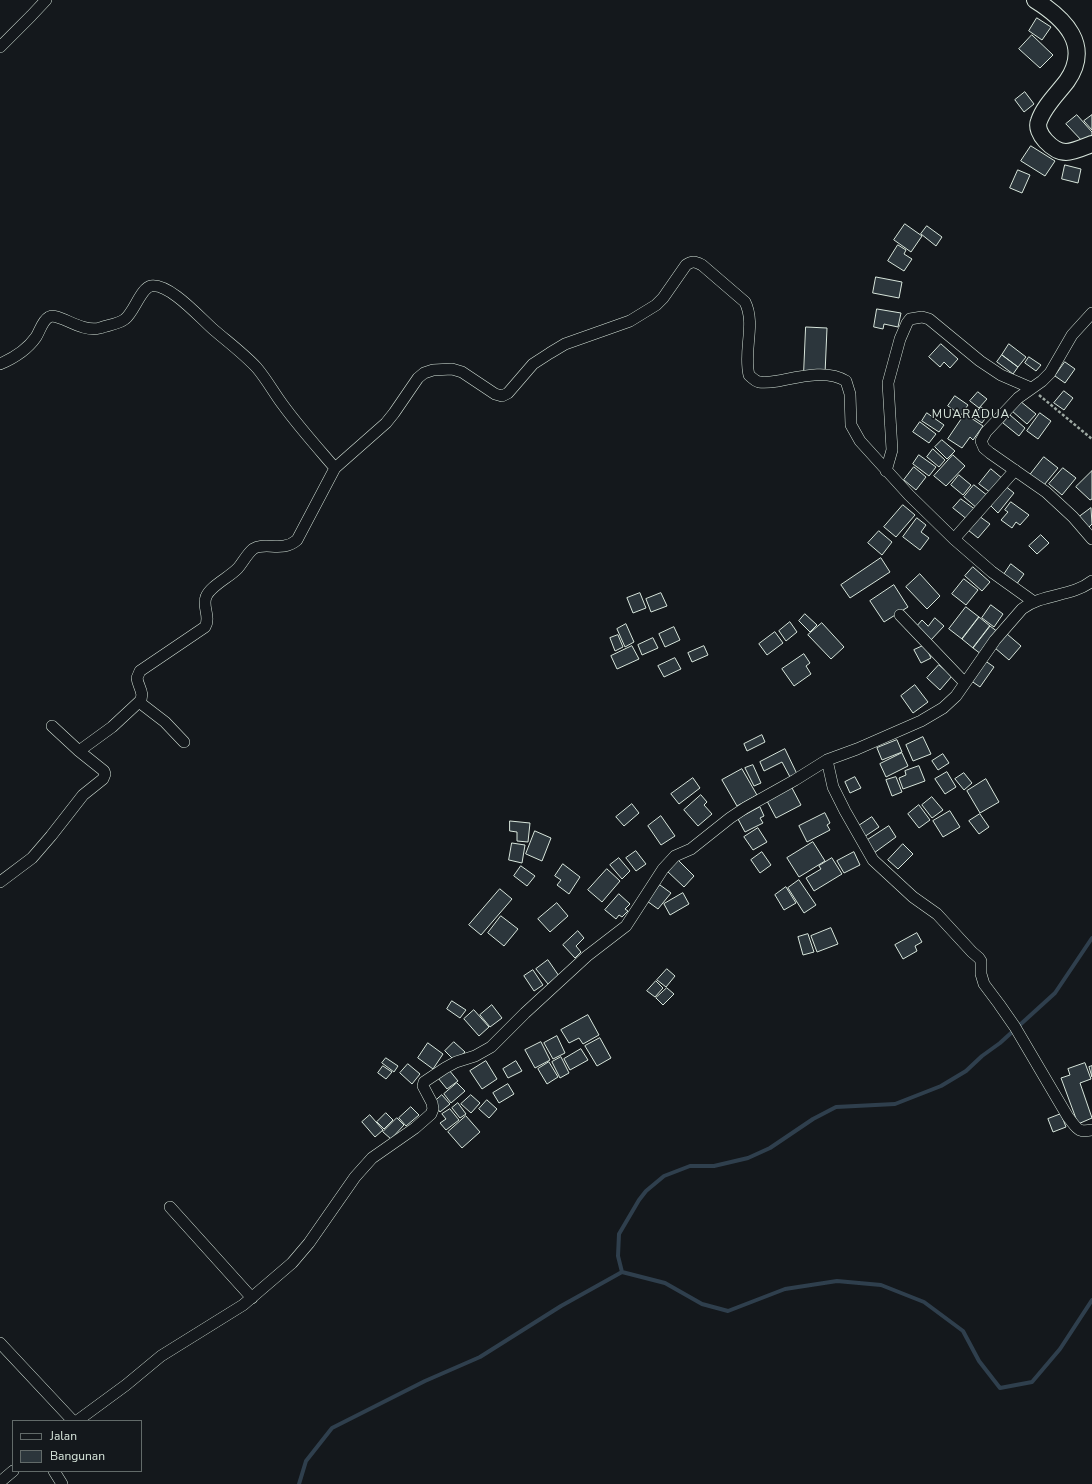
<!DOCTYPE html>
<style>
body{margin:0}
#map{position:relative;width:1092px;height:1484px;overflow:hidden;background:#14181c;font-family:"Nunito Sans",sans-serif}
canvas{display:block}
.legend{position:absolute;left:12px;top:1420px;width:130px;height:52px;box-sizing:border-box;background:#14181c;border:1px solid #626a69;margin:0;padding:5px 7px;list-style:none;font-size:12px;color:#d8e6dc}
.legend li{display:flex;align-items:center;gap:8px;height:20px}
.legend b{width:20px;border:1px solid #626a69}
</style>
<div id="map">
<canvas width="1092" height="1484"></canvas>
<ul class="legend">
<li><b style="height:5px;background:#14181c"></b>Jalan</li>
<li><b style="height:11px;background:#2c363c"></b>Bangunan</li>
</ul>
</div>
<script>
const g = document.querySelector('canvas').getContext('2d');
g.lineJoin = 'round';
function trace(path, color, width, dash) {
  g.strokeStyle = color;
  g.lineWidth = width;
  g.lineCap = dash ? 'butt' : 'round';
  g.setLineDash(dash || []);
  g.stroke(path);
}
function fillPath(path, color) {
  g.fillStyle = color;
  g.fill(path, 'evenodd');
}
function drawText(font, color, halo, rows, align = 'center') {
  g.font = font + ' "Nunito Sans",sans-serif';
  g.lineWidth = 3;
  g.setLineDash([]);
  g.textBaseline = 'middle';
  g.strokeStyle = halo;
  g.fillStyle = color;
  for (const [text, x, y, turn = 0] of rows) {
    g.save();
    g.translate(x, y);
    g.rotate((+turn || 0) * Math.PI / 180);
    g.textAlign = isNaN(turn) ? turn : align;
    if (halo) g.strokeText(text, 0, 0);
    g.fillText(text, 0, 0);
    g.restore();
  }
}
trace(new Path2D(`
 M 622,1272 L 618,1256 L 619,1234 L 639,1200 L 646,1191 L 664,1176 L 690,1166 L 714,1166 L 748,1158 L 770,1148 L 813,1119 L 836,1107 L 895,1104 L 941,1086 L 966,1071 L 982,1056 L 1000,1043 L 1055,993 L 1092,938
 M 299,1484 L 306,1461 L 332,1428 L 425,1381 L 480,1357 L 561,1306 L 622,1272 L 665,1283 L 702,1304 L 728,1311 L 785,1289 L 837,1281 L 881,1285 L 924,1302 L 963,1331 L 979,1361 L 1000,1388 L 1032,1382 L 1060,1349 L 1092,1300`), '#2f3f4d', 4);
const building = new Path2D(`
 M 1037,18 L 1051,27 L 1042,40 L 1029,31 Z
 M 1032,35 L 1053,55 L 1040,68 L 1019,49 Z
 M 1025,92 L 1034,104 L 1024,112 L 1015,100 Z
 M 1077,115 L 1092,132 L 1092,135 L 1083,142 L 1066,124 Z
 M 1092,115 L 1092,130 L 1084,121 Z
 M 1031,146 L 1055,161 L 1045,176 L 1021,161 Z
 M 1065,165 L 1081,169 L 1078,183 L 1062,179 Z
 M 1018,170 L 1030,175 L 1022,193 L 1010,188 Z
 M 905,224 L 922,236 L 911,252 L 894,240 Z
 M 927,226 L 942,237 L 936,246 L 921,234 Z
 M 898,245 L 906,250 L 904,254 L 912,259 L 904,271 L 888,261 Z
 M 876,277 L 902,282 L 899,298 L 873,293 Z
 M 877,309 L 901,313 L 898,327 L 884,324 L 883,329 L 874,327 Z
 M 806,327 L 827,328 L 825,374 L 804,373 Z
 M 941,344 L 958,359 L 950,368 L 944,362 L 940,367 L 929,357 Z
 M 1009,344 L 1026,357 L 1018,367 L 1002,355 Z
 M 1002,355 L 1018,367 L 1013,374 L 997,362 Z
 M 1029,357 L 1041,365 L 1036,371 L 1025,363 Z
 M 1065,362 L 1075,369 L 1065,383 L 1055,376 Z
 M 1064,391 L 1073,398 L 1064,410 L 1054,403 Z
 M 978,392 L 987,399 L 979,408 L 970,401 Z
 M 955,396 L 968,405 L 961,415 L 948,406 Z
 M 1020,401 L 1036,414 L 1027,424 L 1012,411 Z
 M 981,407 L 989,413 L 982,423 L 973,417 Z
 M 927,413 L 944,425 L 939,432 L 922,421 Z
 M 1040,413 L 1051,421 L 1038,439 L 1027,431 Z
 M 965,414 L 983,426 L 973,440 L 970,437 L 962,448 L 948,439 Z
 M 1010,415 L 1025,428 L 1019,436 L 1003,423 Z
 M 920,422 L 936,434 L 929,443 L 913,432 Z
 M 942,440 L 955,451 L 947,459 L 935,447 Z
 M 933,449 L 945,460 L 939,467 L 927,457 Z
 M 919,455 L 936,467 L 929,476 L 913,464 Z
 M 953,455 L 965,466 L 946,486 L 934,476 Z
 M 1044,457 L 1058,468 L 1044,485 L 1030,475 Z
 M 914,467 L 926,477 L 916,490 L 904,480 Z
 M 1063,468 L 1076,478 L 1062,495 L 1049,484 Z
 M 991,469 L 1003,479 L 991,493 L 979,484 Z
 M 1092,471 L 1092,499 L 1090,500 L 1076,487 Z
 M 959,475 L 971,485 L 963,495 L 951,485 Z
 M 974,485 L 988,496 L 978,509 L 964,497 Z
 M 1004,485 L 1014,493 L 998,513 L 989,504 Z
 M 961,499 L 976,510 L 968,520 L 953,508 Z
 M 1011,502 L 1029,515 L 1020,525 L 1016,522 L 1012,528 L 1001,520 L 1008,512 L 1005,510 Z
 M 903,505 L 915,515 L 896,537 L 884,527 Z
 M 1091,508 L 1092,524 L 1088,528 L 1079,517 Z
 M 979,516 L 990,524 L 978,538 L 968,530 Z
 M 917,518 L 926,525 L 921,532 L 929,538 L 920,550 L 903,537 Z
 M 879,531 L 892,542 L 882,555 L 868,543 Z
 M 1041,535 L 1049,543 L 1037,554 L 1029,546 Z
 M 881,558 L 890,572 L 850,598 L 841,585 Z
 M 1011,564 L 1024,574 L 1016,585 L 1003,576 Z
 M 973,567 L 990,582 L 982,591 L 965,576 Z
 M 920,574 L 940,596 L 927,609 L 906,587 Z
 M 964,579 L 978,590 L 966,605 L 952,594 Z
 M 894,585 L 908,607 L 884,622 L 870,601 Z
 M 640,593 L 646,608 L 633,613 L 627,598 Z
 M 661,593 L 667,606 L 651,612 L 646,599 Z
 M 991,605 L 1003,614 L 994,627 L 982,618 Z
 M 966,607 L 979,617 L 962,639 L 949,629 Z
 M 805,614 L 817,625 L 810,632 L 799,621 Z
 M 979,617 L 990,626 L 973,648 L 962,639 Z
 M 935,618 L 944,626 L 930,641 L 915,628 L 922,620 L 928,626 Z
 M 790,622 L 797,632 L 786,641 L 779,631 Z
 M 822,623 L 844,647 L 831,659 L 808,635 Z
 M 626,624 L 634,642 L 625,647 L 617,629 Z
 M 990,626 L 998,632 L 981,654 L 973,648 Z
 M 674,627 L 680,640 L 665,647 L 659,634 Z
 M 775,632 L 783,643 L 767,655 L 759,644 Z
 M 1007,634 L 1021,646 L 1009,660 L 995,648 Z
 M 618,635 L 623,647 L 615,651 L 610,638 Z
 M 653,638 L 658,648 L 642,655 L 638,645 Z
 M 925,645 L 931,658 L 921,663 L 914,650 Z
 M 632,646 L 639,659 L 617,669 L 611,656 Z
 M 704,646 L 708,655 L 692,662 L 688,653 Z
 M 804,654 L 810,663 L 806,666 L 811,674 L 794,686 L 782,669 Z
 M 675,658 L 681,669 L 664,677 L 658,666 Z
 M 984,660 L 994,667 L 980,687 L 970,680 Z
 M 939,665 L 952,676 L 940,690 L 927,678 Z
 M 915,685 L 928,702 L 913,713 L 901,696 Z
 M 762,735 L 765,742 L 747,751 L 744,744 Z
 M 923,737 L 931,754 L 913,761 L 906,745 Z
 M 897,740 L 902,752 L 882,760 L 877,748 Z
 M 785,749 L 797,774 L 790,777 L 782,762 L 764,771 L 760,762 Z
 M 902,753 L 908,766 L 886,777 L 880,764 Z
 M 943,754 L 949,763 L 938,770 L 932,761 Z
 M 753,765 L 761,783 L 754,786 L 745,768 Z
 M 919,766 L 925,781 L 903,789 L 899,778 L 906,775 L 905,771 Z
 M 742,769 L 757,795 L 737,806 L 722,780 Z
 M 947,772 L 956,787 L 945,794 L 935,779 Z
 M 964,773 L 972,783 L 964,790 L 955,779 Z
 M 855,777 L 861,788 L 850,793 L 845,782 Z
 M 896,777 L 902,792 L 892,796 L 886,780 Z
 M 693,778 L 700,788 L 679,804 L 671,794 Z
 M 986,779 L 999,802 L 980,813 L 967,791 Z
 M 792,788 L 801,805 L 776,818 L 767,801 Z
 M 701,795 L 707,802 L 704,805 L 712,814 L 698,826 L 684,810 Z
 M 932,797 L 943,810 L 932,818 L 922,805 Z
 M 632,804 L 639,813 L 624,826 L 616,817 Z
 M 919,805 L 930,820 L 919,828 L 908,814 Z
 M 760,807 L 764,816 L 760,818 L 763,823 L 745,832 L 738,819 Z
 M 950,811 L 960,827 L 943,837 L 933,821 Z
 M 825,813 L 830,823 L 827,825 L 830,830 L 807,842 L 799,826 Z
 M 980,814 L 989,827 L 979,834 L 969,821 Z
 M 661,816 L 675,836 L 661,845 L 648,826 Z
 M 872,817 L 879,827 L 864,837 L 857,827 Z
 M 510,821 L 530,823 L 528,842 L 517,841 L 517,832 L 510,831 Z
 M 889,826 L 896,837 L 874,853 L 866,841 Z
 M 758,828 L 767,842 L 753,850 L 744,837 Z
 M 535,831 L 551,838 L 542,861 L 526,854 Z
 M 813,842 L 825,861 L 799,877 L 787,858 Z
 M 512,843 L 525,845 L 522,863 L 509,860 Z
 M 903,844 L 913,854 L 898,869 L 888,860 Z
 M 636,851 L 646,864 L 636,871 L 626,858 Z
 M 762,852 L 771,865 L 760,873 L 751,860 Z
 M 854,852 L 860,865 L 844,873 L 837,861 Z
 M 619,858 L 630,871 L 622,879 L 610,865 Z
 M 832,858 L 842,874 L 814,891 L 806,878 L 821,869 L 819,866 Z
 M 678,860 L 694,876 L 684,887 L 667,871 Z
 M 563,864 L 580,877 L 569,894 L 557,885 L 561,880 L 555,876 Z
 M 521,866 L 535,876 L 527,886 L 514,876 Z
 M 607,869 L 620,881 L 602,902 L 588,890 Z
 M 799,880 L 816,905 L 804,913 L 788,888 Z
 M 660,885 L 671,893 L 658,909 L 647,901 Z
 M 786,887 L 796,903 L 784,910 L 775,895 Z
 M 500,889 L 512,899 L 481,935 L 469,925 Z
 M 683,893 L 689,904 L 670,915 L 664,904 Z
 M 619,894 L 630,904 L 625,909 L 628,911 L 622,917 L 619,915 L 616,919 L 605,910 Z
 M 557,903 L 568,916 L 550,932 L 538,919 Z
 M 501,916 L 518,929 L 504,946 L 488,933 Z
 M 831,928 L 838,944 L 817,952 L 811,936 Z
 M 578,931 L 584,938 L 576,946 L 581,952 L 575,958 L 563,945 Z
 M 917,933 L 922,942 L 915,946 L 917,951 L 903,959 L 895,945 Z
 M 808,934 L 814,952 L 803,955 L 798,937 Z
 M 548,960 L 559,976 L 548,984 L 536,969 Z
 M 667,969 L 675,976 L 666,987 L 657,980 Z
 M 533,970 L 543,985 L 534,991 L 524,976 Z
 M 656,981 L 663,988 L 655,997 L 647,991 Z
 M 667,988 L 674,994 L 663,1005 L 656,998 Z
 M 452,1001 L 466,1010 L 460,1018 L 447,1009 Z
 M 492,1005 L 502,1018 L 490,1027 L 480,1015 Z
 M 474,1010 L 489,1027 L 479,1036 L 464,1019 Z
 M 588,1015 L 599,1035 L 583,1044 L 579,1038 L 569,1043 L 561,1030 Z
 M 557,1036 L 565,1053 L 553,1059 L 544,1043 Z
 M 600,1038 L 611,1058 L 597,1066 L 585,1046 Z
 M 454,1042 L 465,1052 L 455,1061 L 445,1051 Z
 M 541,1042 L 550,1060 L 535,1068 L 525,1050 Z
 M 428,1043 L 443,1054 L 433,1069 L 418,1058 Z
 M 581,1049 L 588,1060 L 570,1070 L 564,1059 Z
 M 561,1057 L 569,1073 L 560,1078 L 552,1062 Z
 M 386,1058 L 398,1066 L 394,1072 L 382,1063 Z
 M 486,1061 L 497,1079 L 482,1089 L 470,1071 Z
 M 516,1061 L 522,1071 L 508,1078 L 503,1069 Z
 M 549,1062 L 558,1077 L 547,1084 L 538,1069 Z
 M 1085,1063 L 1091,1079 L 1080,1083 L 1092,1118 L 1078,1124 L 1061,1078 L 1070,1075 L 1068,1069 Z
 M 408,1064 L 420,1074 L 412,1084 L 400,1073 Z
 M 383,1066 L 392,1072 L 386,1079 L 378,1073 Z
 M 1092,1066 L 1092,1077 L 1089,1067 Z
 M 449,1070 L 458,1081 L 447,1089 L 438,1078 Z
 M 457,1083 L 465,1091 L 451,1103 L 444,1094 Z
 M 508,1084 L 514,1094 L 499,1103 L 493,1093 Z
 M 442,1095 L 450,1104 L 440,1112 L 433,1103 Z
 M 471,1095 L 480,1103 L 471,1113 L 461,1104 Z
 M 487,1100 L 497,1109 L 489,1118 L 479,1109 Z
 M 458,1103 L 466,1114 L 460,1118 L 452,1108 Z
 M 411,1107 L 419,1115 L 406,1126 L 399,1118 Z
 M 450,1109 L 459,1120 L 446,1130 L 440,1123 L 446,1119 L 442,1114 Z
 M 386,1113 L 393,1120 L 384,1129 L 377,1122 Z
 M 1061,1114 L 1066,1127 L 1053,1132 L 1048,1119 Z
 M 370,1115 L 383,1130 L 375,1137 L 362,1122 Z
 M 466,1116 L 480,1132 L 462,1148 L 448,1132 Z
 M 397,1118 L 404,1125 L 391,1139 L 383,1132 Z`);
fillPath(building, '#2c363c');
trace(building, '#d8e6dc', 1);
const street = new Path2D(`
 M 0,47 L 31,16 L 46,0
 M 1092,313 L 1072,335 L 1050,373 L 1042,381 L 1018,398 L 986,432 L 981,441 L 984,448 L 990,453 L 1046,492 L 1073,517 L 1092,539
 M 0,364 C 14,358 27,350 36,337 C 40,331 42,321 49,317 C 59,312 80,333 100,328 C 108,325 119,324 125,319 C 134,312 141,288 151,286 C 170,283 201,319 214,330 C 228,342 244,354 257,368 C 267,380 274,393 283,405 C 299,427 317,447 335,468
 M 886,471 L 892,450 L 888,383 L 900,339 L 907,323 L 910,319 L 922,317 L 929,319 L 980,361 L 1001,375 L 1031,388
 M 954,539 L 1015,470
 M 900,615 L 964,682
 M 139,702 L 165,722 L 184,742
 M 52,726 L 79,751
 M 827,760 L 833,787 L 845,811 L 873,860 L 913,897 L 937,914 L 972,952 L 979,958 L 981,961 L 981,974 L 984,984 L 999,1004 L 1015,1027 L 1068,1117 C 1077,1128 1077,1133 1092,1130
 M 0,882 L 32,858 L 51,836 L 83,795 L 103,779 L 105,774 L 104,771 L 79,751 L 112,727 L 140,701 C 145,693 138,687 137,678 L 140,671 L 205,627 C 211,617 202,607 206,597 C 210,586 230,577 238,568 C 243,562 247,554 253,549 C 265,541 282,553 297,540 L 335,468 L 386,423 L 394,413 L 418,378 L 424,373 L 433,370 L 452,369 L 462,372 L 495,394 L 502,396 L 508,393 L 533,364 L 550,353 L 565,344 L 630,321 L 656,305 L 663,298 L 686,265 C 693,260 696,262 702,265 L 745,302 C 756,324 743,351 749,375 C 752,378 755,381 759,382 C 765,383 772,382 778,381 C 799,377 827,369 846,381 L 850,394 L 851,425 L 860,441 L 909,495 L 954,539 L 992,572 L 1034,602
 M 170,1207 L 252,1298
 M 0,1343 L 73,1421
 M 77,1421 L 126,1385 L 161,1356 L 243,1305 L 292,1263 L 309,1243 L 355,1177 L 372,1158 L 415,1128 L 431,1114 L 433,1109 L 432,1103 L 423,1086 L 424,1082 L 445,1068 L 456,1062 L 475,1056 L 491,1047 L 525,1013 L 587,956 L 626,926 L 663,869 L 675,856 L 691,849 L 730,818 L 745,808 L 795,780 L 827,760 L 857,749 L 921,721 L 943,708 L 956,696 L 995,640 L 1022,609 C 1043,593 1072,597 1092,581
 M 54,1471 L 62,1484
 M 0,1482 L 13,1471`);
const secondary = new Path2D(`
 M 1035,0 C 1064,18 1092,45 1067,81 C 1058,93 1044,106 1039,121 C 1034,133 1053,152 1066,152 C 1074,152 1084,147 1092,144`);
trace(street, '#d8e6dc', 12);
trace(secondary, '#d8e6dc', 18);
trace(new Path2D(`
 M 1039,395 L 1092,439`), '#9da8a2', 2.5, [3, 2]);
trace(street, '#14181c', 11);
trace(secondary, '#14181c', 16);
g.letterSpacing = '1px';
drawText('12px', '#d8e6dc', '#14181c', [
 ["MUARADUA",971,415]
]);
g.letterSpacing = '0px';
</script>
